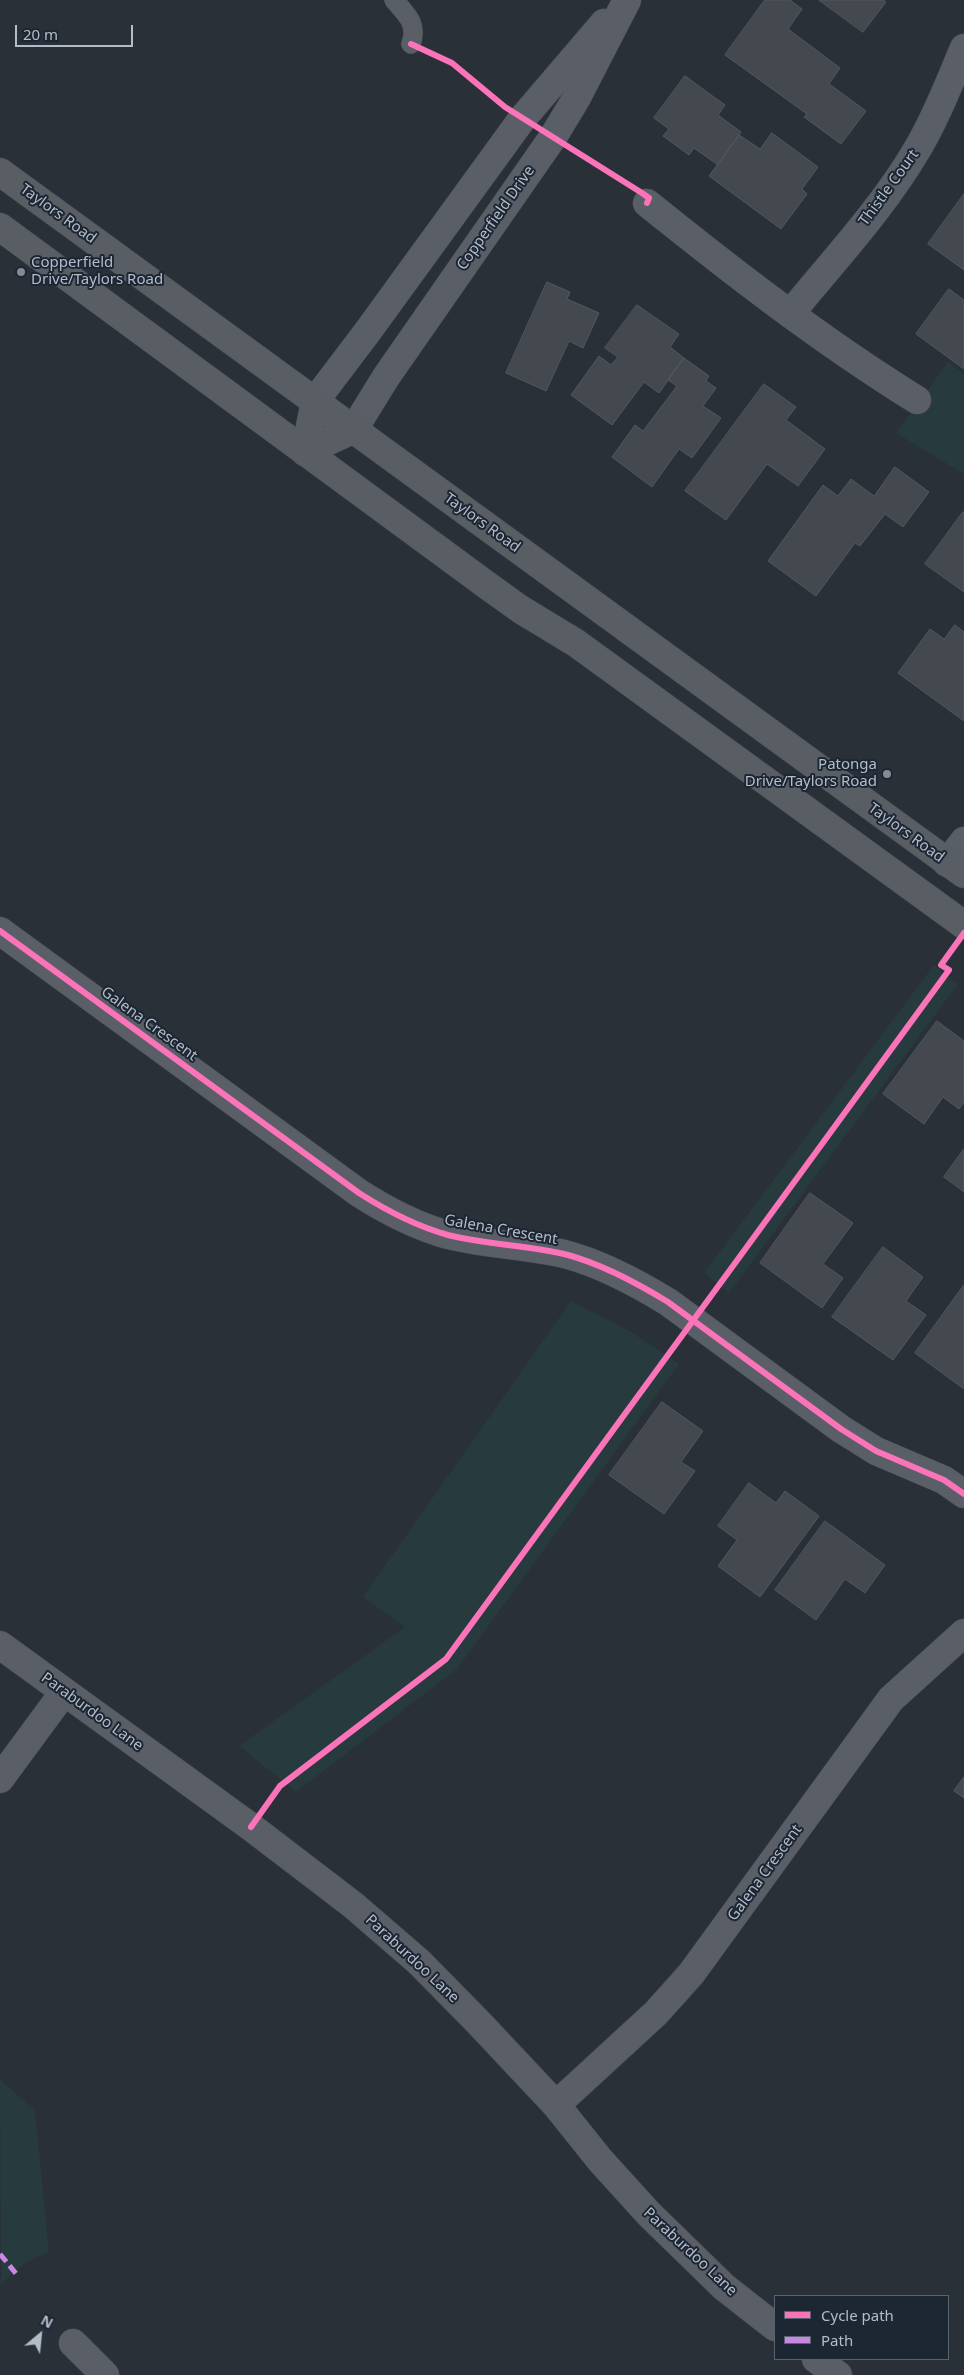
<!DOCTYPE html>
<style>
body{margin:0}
#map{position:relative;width:964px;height:2375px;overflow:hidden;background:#2a3038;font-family:"Noto Sans",sans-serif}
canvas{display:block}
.legend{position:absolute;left:774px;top:2295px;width:175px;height:65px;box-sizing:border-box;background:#1d2633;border:1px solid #59626f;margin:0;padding:6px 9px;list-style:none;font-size:15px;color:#b4bcc9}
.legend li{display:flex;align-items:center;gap:10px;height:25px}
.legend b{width:25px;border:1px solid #59626f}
.north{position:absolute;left:15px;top:2310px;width:50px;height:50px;-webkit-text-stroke:4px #1d2633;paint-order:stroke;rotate:28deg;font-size:14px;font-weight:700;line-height:20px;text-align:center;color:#b4bcc9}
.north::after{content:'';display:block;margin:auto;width:18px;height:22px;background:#b4bcc9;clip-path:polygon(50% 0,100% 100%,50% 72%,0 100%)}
.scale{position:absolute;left:15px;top:25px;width:118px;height:22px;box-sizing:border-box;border:2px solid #b4bcc9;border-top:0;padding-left:6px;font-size:15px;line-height:18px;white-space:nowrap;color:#b4bcc9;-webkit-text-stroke:4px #1d2633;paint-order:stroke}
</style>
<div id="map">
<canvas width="964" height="2375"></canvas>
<ul class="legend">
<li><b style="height:6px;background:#fb73b8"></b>Cycle path</li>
<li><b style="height:6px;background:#c787e3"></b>Path</li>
</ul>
<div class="north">N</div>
<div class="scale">20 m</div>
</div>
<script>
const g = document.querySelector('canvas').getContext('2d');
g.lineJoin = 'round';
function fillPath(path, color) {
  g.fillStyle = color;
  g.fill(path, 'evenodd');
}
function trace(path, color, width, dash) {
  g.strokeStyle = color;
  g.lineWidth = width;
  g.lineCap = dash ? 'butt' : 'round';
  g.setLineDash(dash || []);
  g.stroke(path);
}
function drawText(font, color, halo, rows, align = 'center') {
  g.font = font + ' "Noto Sans",sans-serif';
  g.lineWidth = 4;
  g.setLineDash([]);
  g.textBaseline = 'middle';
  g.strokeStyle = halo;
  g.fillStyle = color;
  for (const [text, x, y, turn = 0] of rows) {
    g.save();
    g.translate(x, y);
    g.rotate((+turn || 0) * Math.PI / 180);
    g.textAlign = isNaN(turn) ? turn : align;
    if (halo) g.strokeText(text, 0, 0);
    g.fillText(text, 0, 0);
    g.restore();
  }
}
fillPath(new Path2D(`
 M 948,362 L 964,374 L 964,474 L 896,433 Z
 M 934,965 L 958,984 L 729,1293 L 704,1273 Z
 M 571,1301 L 631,1332 L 679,1364 L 457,1669 L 296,1792 L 239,1746 L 405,1627 L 363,1597 Z
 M 0,2079 L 35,2111 L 49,2252 C 30,2258 15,2269 1,2285 Z`), '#273a3e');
const building = new Path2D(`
 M 765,0 L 790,0 L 802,9 L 788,29 L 840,68 L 829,84 L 866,111 L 841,144 L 804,117 L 807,114 L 725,55 Z
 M 819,0 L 883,0 L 886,2 L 863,32 Z
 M 685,76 L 725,105 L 718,115 L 741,132 L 718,165 L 694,148 L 689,155 L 663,136 L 669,129 L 654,118 Z
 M 772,133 L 818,167 L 802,189 L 807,194 L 781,229 L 709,176 L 739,135 L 760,149 Z
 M 964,194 L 964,270 L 928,244 Z
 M 547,282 L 570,292 L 567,299 L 599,313 L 583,348 L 569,341 L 546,391 L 506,373 Z
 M 949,289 L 964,300 L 964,369 L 916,334 Z
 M 637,305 L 679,334 L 670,347 L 684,358 L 659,393 L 644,382 L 612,425 L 571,395 L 599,356 L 611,365 L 618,357 L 605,348 Z
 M 684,358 L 709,376 L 706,381 L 716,388 L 703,406 L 721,418 L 692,458 L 679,449 L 652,487 L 612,457 L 635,425 L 643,431 L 677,386 L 668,380 Z
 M 764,384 L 796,407 L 786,420 L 825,449 L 798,486 L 767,464 L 726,520 L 685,491 Z
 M 895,467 L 929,492 L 903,527 L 885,514 L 860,546 L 855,543 L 816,596 L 768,561 L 823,485 L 838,496 L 851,479 L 874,496 Z
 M 963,512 L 964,512 L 964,592 L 925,564 Z
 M 955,625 L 964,632 L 964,721 L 898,673 L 930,629 L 944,639 Z
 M 937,1021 L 964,1041 L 964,1102 L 959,1109 L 943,1097 L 924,1124 L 883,1094 Z
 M 964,1149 L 964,1192 L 944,1177 Z
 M 810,1193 L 853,1223 L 823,1264 L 843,1278 L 822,1308 L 760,1263 Z
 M 883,1247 L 923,1277 L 906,1301 L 926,1315 L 893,1360 L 832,1317 Z
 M 964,1285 L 964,1389 L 915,1353 Z
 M 662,1402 L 703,1431 L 681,1462 L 695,1471 L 664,1514 L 609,1475 Z
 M 749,1483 L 776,1503 L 785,1491 L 819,1516 L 760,1597 L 718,1566 L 737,1540 L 718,1526 Z
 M 825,1521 L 885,1565 L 865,1593 L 845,1579 L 816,1620 L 775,1590 Z
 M 964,1777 L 964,1798 L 954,1791 Z`);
fillPath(building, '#444950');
trace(building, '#52575f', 1);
const service = new Path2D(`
 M 394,0 C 407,15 418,24 411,44`);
const minor = new Path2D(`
 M 647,203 C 734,273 822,341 917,400
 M 790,314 C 834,260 883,208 918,148 C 937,116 950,81 964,48
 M 947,863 L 964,841
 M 0,931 L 359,1193 C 387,1211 416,1226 448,1235 C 488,1245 529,1245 568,1255 C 604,1265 637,1283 668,1302 L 841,1429 L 876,1451 L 944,1480 L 964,1494
 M 0,1645 L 251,1827 L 353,1905 L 419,1962 L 479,2023 L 556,2105 L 600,2160 L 649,2214 L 724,2287 L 775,2327
 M 0,1779 L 64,1692
 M 556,2105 L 656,2013 L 691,1974 L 891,1699 L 964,1633
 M 73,2343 L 105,2375
 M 816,2359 L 838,2375`);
const tertiary = new Path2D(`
 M 315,401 L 368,331 L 522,119 L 604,23
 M 354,429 L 386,377 L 553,137 L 576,99 L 627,0`);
const secondary = new Path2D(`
 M 0,172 L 964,874
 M 0,227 L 488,586 L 520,609 L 576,643 L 964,925
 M 305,452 L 354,429
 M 305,452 L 315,401`);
trace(service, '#484c53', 20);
trace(minor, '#484c53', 29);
trace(tertiary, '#484c53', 29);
trace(secondary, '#484c53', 29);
trace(service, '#5a5e66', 19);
trace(minor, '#5a5e66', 28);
trace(tertiary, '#5a5e66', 28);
trace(secondary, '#595d64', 28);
trace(new Path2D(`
 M 0,2254 L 18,2276`), '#c787e3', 5, [10, 5]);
trace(new Path2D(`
 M 411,44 L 452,63 L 505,107 L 642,193 L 649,198 L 647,203
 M 0,931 L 359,1193 C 387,1211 416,1226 448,1235 C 488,1245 529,1245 568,1255 C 604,1265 637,1283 668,1302 L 841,1429 L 876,1451 L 944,1480 L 964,1494
 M 251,1827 L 280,1786 L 446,1659 L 949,970 L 941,965 L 964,933`), '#fb73b8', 6);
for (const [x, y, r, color] of [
 [21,272,5,"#848b96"],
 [887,774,5,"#848b96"]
]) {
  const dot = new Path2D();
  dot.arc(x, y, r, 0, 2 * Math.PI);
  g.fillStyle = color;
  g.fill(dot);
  trace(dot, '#1d2633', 2);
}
drawText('15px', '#b4bcc9', '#1d2633', [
 ["Thistle Court",889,188,-54],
 ["Taylors Road",58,214,36],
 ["Copperfield Drive",496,218,-55],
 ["Taylors Road",482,523,36],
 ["Taylors Road",906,833,36],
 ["Galena Crescent",149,1024,36],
 ["Galena Crescent",501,1230,10],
 ["Paraburdoo Lane",92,1712,36],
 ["Galena Crescent",765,1873,-54],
 ["Paraburdoo Lane",412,1959,43],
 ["Paraburdoo Lane",690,2252,43]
]);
drawText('15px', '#b4bcc9', '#1d2633', [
 ["Copperfield",31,263],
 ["Drive/Taylors Road",31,280],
 ["Patonga",877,765,"right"],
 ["Drive/Taylors Road",877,782,"right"]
], 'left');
</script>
